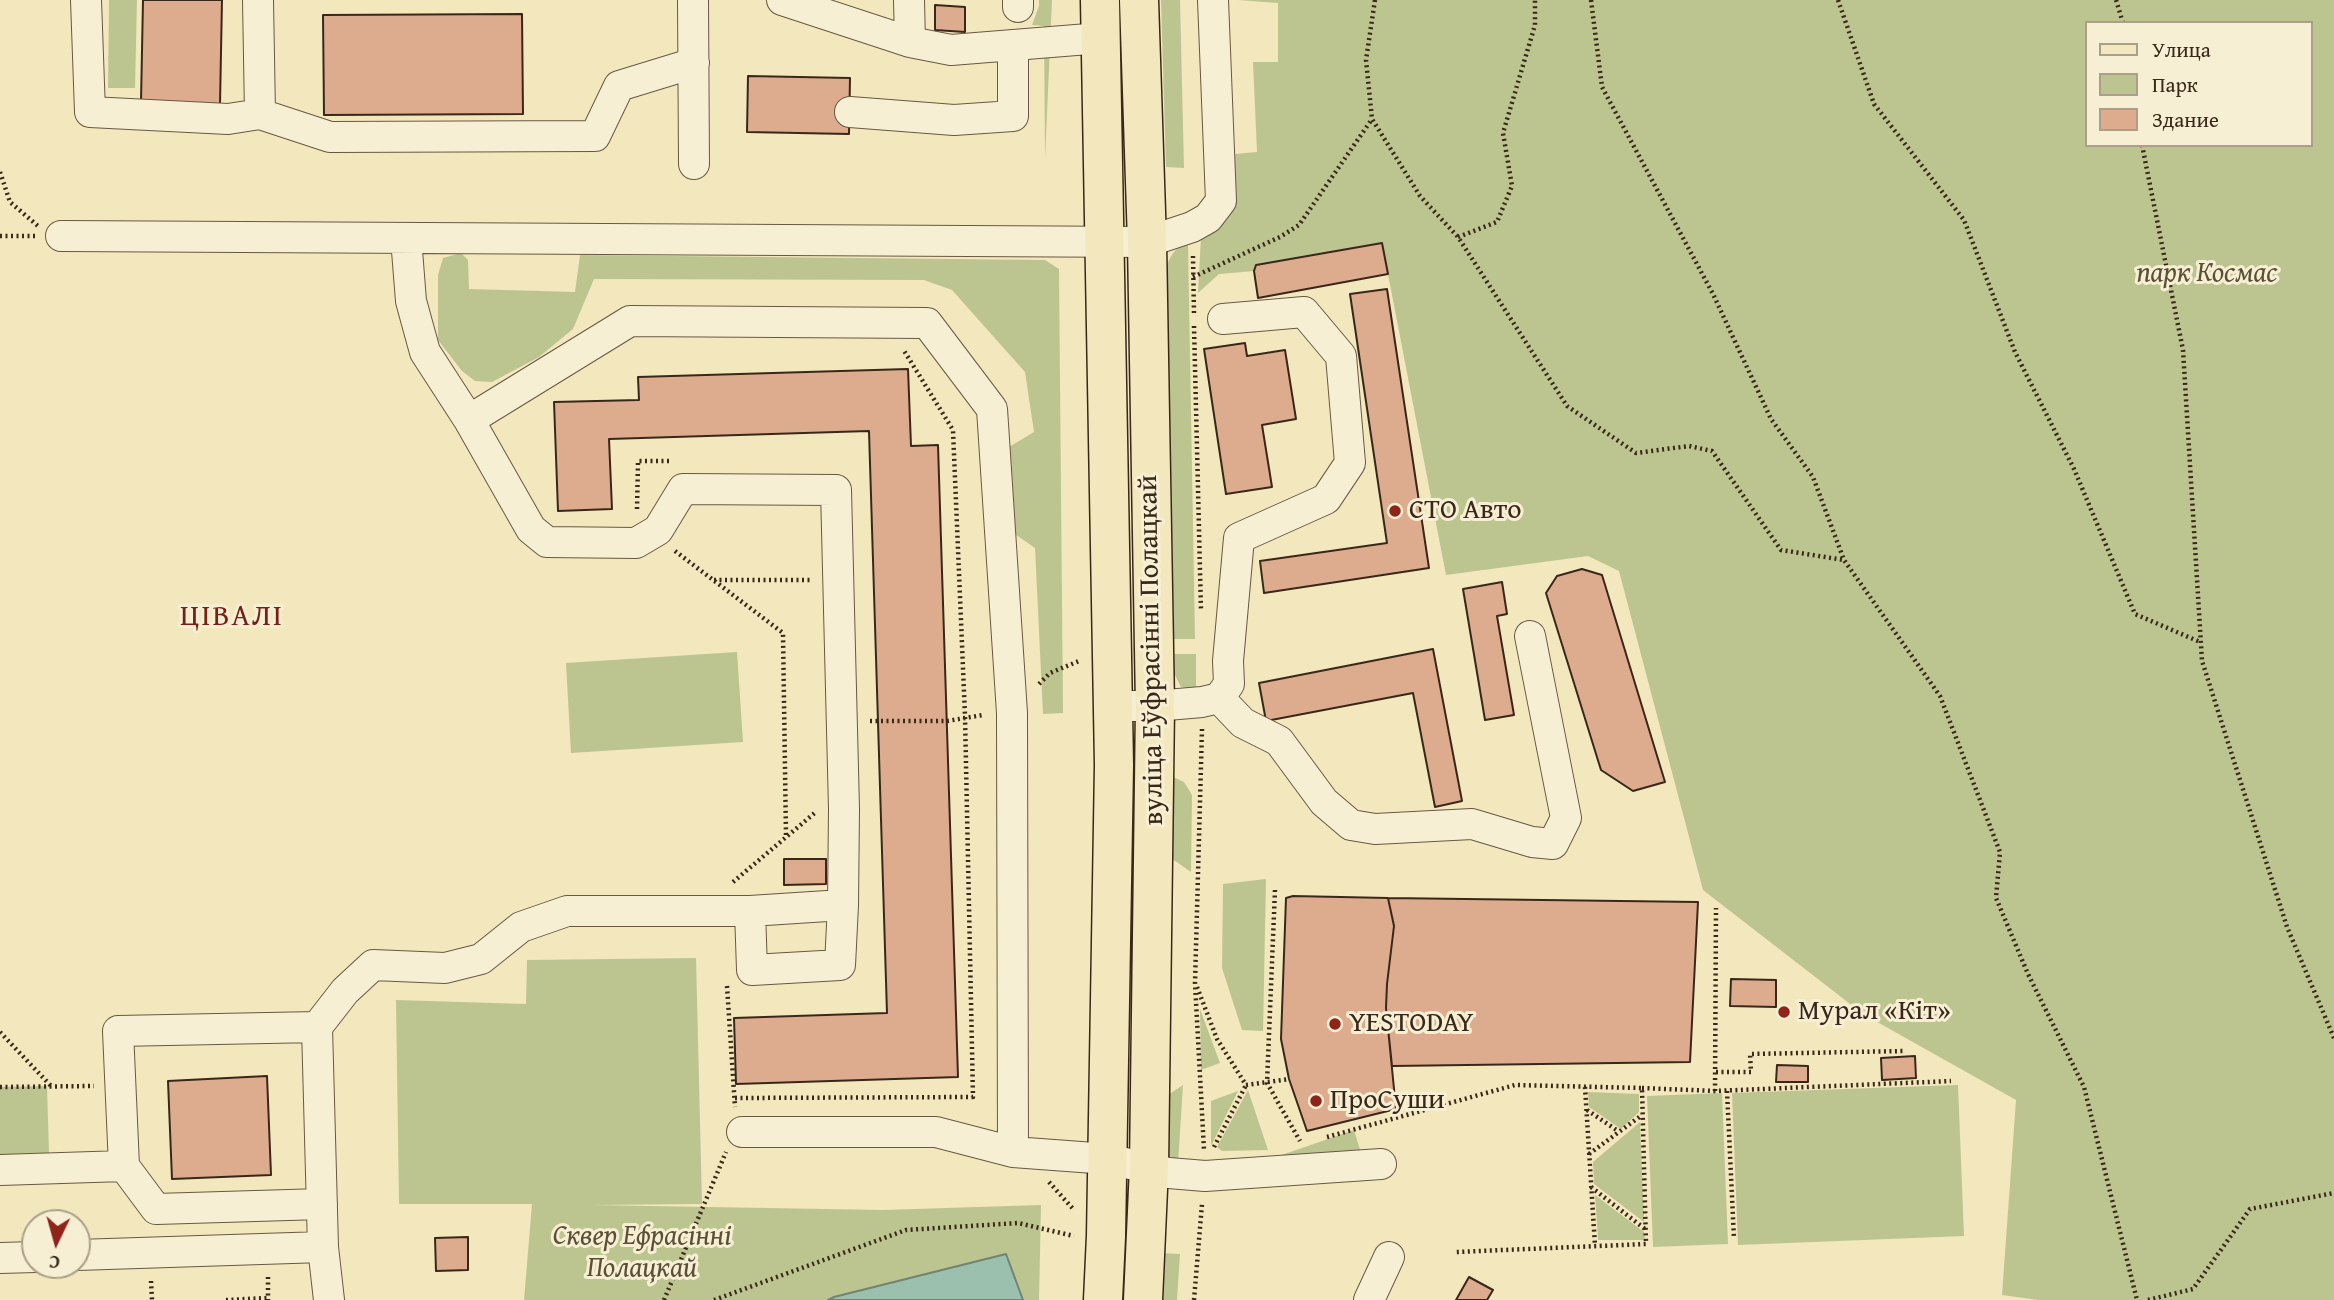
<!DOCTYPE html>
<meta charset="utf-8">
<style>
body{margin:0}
#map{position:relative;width:2334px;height:1300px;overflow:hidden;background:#f3e7bd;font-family:"Gentium Book Plus",serif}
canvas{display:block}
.legend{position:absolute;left:2085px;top:21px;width:228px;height:126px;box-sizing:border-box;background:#f7efd4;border:2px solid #ab9f89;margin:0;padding:9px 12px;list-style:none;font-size:21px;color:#392819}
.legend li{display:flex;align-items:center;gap:14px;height:35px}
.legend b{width:35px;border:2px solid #ab9f89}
.north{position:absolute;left:21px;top:1209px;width:70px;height:70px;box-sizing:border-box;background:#f7efd4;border:2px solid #ab9f89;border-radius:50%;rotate:185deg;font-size:19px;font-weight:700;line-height:28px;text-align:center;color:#392819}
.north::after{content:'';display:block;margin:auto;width:24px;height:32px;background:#8f2418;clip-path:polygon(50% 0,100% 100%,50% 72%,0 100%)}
</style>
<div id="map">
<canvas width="2334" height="1300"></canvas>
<ul class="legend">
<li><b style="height:9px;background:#f3e7bd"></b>Улица</li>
<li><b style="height:19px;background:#bcc590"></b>Парк</li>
<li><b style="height:19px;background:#ddac8f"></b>Здание</li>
</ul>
<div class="north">С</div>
</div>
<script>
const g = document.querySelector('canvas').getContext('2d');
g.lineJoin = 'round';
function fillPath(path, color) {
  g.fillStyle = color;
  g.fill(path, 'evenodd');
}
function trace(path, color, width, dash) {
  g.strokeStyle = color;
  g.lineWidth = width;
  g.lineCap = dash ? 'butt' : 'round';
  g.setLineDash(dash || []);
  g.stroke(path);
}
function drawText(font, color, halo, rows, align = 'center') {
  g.font = font + ' "Gentium Book Plus",serif';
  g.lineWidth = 6;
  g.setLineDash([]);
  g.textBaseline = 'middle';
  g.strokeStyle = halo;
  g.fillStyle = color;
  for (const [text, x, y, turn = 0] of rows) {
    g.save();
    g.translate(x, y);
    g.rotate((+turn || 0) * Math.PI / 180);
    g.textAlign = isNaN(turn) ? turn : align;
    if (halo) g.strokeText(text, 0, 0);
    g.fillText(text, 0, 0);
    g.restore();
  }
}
fillPath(new Path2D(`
 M 109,0 L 137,0 L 135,88 L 108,88 Z
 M 1039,0 L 1052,0 L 1045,159 L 1044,26 L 1032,25 L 1039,6 Z
 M 1161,0 L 1180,0 L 1184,168 L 1166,167 Z
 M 1238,0 L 2334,0 L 2334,1300 L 2038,1300 L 2002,1295 L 2016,1100 L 1863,1014 L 1703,890 L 1619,571 L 1588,556 L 1446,575 L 1382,243 L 1256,265 L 1254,271 L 1219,274 L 1198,293 L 1201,236 L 1235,182 L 1235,154 L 1257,152 L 1253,62 L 1278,62 L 1278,3 ZM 2087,23 L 2311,23 L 2311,145 L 2087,145 Z
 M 1188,243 L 1195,639 L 1174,639 L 1167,265 C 1172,253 1176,247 1188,243 Z
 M 461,253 L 468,260 L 469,289 L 575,292 L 580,255 L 1045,260 L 1059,269 L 1063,713 L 1043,714 L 1035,548 L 1009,530 L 1009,447 L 1034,432 L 1025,372 L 952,290 L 924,280 L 594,279 L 573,329 L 539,357 L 492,382 L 475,381 L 462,371 L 438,340 L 438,275 L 443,258 Z
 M 737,652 L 743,742 L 571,753 L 566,663 Z
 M 1173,654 L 1196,654 L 1196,689 L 1181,687 L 1174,673 Z
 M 1173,777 L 1184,782 L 1192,795 L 1191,872 L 1168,856 Z
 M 1266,879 L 1263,1031 L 1242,1030 L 1222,968 L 1223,884 Z
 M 696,958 L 702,1204 L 592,1205 L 883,1210 L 1041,1205 L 1039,1300 L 524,1300 L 532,1204 L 399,1204 L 396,1000 L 526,1004 L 527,960 Z
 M 1200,1009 L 1220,1063 L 1201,1070 Z
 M 1183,1085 L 1178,1164 L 1162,1157 L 1162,1099 Z
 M 1958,1085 L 1964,1236 L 1738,1245 L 1732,1093 Z
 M 47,1086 L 49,1153 L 0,1155 L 0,1087 Z
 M 1248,1090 L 1268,1150 L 1222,1151 L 1217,1147 Z
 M 1238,1091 L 1211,1146 L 1211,1101 Z
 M 1588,1092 L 1639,1094 L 1639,1112 L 1621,1129 L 1589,1107 Z
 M 1722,1093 L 1728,1244 L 1653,1247 L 1647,1096 Z
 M 1640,1122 L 1644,1222 L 1594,1184 L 1593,1162 Z
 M 1354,1130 L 1361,1153 L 1276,1157 Z
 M 1595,1195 L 1644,1232 L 1645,1240 L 1598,1240 Z
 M 1160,1253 L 1180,1254 L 1177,1300 L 1157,1300 Z`), '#bcc590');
const water = new Path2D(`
 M 1006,1254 L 1023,1300 L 828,1300 L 834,1297 Z`);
fillPath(water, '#9bc0ae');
trace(water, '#748372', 2);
const building = new Path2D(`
 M 143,0 L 222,0 L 220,104 L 141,102 Z
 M 935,5 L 965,7 L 965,32 L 935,30 Z
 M 522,14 L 523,114 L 324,115 L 323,15 Z
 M 748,76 L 850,78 L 849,134 L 747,132 Z
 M 1382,243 L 1388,274 L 1258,298 L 1254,271 L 1256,265 Z
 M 1387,289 L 1429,568 L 1264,593 L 1260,561 L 1387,543 L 1350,294 Z
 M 1245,343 L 1247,356 L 1285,350 L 1296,419 L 1262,425 L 1272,487 L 1226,494 L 1204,349 Z
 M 908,369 L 911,446 L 938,445 L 958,1077 L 736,1084 L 734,1018 L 887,1013 L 869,431 L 609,439 L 612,509 L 558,511 L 554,402 L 639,400 L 638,377 Z
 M 1582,569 L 1602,575 L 1665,782 L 1633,791 L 1601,770 L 1546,593 L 1557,576 Z
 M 1502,582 L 1507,614 L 1497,616 L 1514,715 L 1485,720 L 1463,589 Z
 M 1433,649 L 1462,801 L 1435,807 L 1413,693 L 1266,721 L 1259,683 Z
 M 784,859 L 826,859 L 826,884 L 784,885 Z
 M 1293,896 L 1388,898 L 1394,926 L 1387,984 L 1386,1008 L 1396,1109 L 1307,1131 L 1289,1079 L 1281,1039 L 1286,898 Z
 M 1388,898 L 1698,902 L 1690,1062 L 1392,1066 L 1386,1008 L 1387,984 L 1394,926 Z
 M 1731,979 L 1776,980 L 1776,1007 L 1730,1006 Z
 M 1915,1056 L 1916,1078 L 1882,1080 L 1881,1058 Z
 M 1777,1065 L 1808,1066 L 1808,1082 L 1776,1082 Z
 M 267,1076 L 271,1175 L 172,1179 L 168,1081 Z
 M 468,1237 L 468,1270 L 436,1271 L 435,1238 Z
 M 1469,1277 L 1493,1290 L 1487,1300 L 1456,1300 Z`);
fillPath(building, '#ddac8f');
trace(building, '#392819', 2);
const minor = new Path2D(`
 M 86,0 L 90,112 L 228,119 L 260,114 L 258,0
 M 693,0 L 694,164
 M 782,0 L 910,42 L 951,50 L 1101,38
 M 909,0 L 910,42
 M 1018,7 L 1018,0
 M 850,112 L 954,120 L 1013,116 L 1013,45
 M 260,114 L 330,137 L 595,136 L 619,86 L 694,63
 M 61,236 L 1147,242 L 1192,227 L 1208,218 L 1221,201 L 1213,0
 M 406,238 L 411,301 L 425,352 L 469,420 L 531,529 L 547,542 L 636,543 L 658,530 L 683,489 L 836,490 L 844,809 L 843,905 L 750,911 L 752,970 L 840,965 L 843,905
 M 469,420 L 630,321 L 927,323 L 992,409 L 1012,713 L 1013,1152
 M 1219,698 L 1243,723 L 1279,741 L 1324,802 L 1351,825 L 1375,829 L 1472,824 L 1532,842 L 1553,844 L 1566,818 L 1530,636
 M 1113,706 L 1155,706 L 1202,702 L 1219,698 L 1229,684 L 1228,661 L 1239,538 L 1326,499 L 1350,463 L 1341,356 L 1304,312 L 1223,319
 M 317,1027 L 118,1031 L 124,1166 L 156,1209 L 322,1204
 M 742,1132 L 936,1132 L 1013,1152 L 1108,1159 L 1169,1173 L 1205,1176 L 1381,1164
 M 0,1170 L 124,1166
 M 323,1247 L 317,1027 L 345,991 L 373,965 L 445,968 L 481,959 L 521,927 L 567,911 L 750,911
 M 77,1255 L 323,1247 L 329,1300
 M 0,1258 L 35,1257
 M 1369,1300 L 1389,1257`);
const major = new Path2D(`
 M 1100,0 L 1114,765 L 1106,1236 L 1103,1300
 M 1139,0 L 1147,242 L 1155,706 L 1149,1167 L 1143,1300`);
trace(minor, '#685842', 32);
trace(major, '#392819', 41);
trace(new Path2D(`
 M 1375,0 L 1366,60 L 1372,119 L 1420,196 L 1458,237 L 1567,406 L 1636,453 L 1689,446 L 1712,451 L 1781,550 L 1844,560
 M 1591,0 L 1602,87 L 1713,294 L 1771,419 L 1813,477 L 1844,560 L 1940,696 L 2000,852 L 1996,898 L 2028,974 L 2084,1087 L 2137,1300
 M 1838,0 L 1874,104 L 1964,220 L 2015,352 L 2074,469 L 2135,614 L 2200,642
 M 2116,0 L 2123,23
 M 2142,145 L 2183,350 L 2202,661 L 2287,927 L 2334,1038
 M 0,172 L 10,202 L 38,226
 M 0,236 L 35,236
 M 1458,237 L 1497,222 L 1512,186 L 1503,133 L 1535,25 L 1535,0
 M 1193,256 L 1194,314
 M 1193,277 L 1280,237 L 1299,225 L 1372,119
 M 1194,326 L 1201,611
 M 637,509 L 638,461 L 672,461
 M 675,551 L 783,633 L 786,836
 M 714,580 L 810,580
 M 1039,684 L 1050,673 L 1079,661
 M 870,721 L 947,721 L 983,715
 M 1202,729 L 1195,983 L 1204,1150
 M 733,882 L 817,811
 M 1275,890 L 1267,1083 L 1300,1141
 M 727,986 L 735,1107
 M 1197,987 L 1217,1039 L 1246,1085
 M 0,1032 L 52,1087
 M 1716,1072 L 1751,1072 L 1750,1054 L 1905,1051
 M 1246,1085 L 1289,1079
 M 0,1087 L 94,1086
 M 1585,1087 L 1595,1246
 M 1642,1088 L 1715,1091 L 1951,1081
 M 1715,1091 L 1716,908
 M 1727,1091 L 1734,1239
 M 735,1098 L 973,1097 L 965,716 L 953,430 L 903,349
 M 1587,1110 L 1618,1131
 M 1327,1137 L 1515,1085 L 1642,1088 L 1646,1244 L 1456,1252
 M 1214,1147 L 1246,1085
 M 1589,1154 L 1642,1115
 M 1049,1182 L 1074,1210
 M 1591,1187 L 1645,1229
 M 268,1277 L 268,1300
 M 151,1281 L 152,1300
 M 226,1300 L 268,1298
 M 664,1300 L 726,1152
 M 714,1300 L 906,1230 L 1018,1223 L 1074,1236
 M 1194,1300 L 1202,1204
 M 2148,1300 L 2193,1289 L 2250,1209 L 2334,1193`), '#392819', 4.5, [2, 3.5]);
trace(minor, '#f7efd4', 30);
trace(major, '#f3e7bd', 38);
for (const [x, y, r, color] of [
 [1395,511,7,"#8f2418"],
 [1784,1012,7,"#8f2418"],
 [1335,1024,7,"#8f2418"],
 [1316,1101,7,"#8f2418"]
]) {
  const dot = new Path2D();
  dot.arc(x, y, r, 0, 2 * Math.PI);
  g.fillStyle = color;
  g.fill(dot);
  trace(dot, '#f7efd4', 2.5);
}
drawText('italic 28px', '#5a4f37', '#f7efd4', [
 ["парк Космас",2207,274],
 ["Сквер Ефрасінні",642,1237],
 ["Полацкай",642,1269]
]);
drawText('28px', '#392819', '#f7efd4', [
 ["СТО Авто",1409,511],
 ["Мурал «Кіт»",1798,1012],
 ["YESTODAY",1349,1024],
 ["ПроСуши",1330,1101]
], 'left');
drawText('28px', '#392819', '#f7efd4', [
 ["вуліца Еўфрасінні Полацкай",1152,650,-91]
]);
g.letterSpacing = '2px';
drawText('30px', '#7a1f14', '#f7efd4', [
 ["ЦІВАЛІ",232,617]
]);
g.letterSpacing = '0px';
</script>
